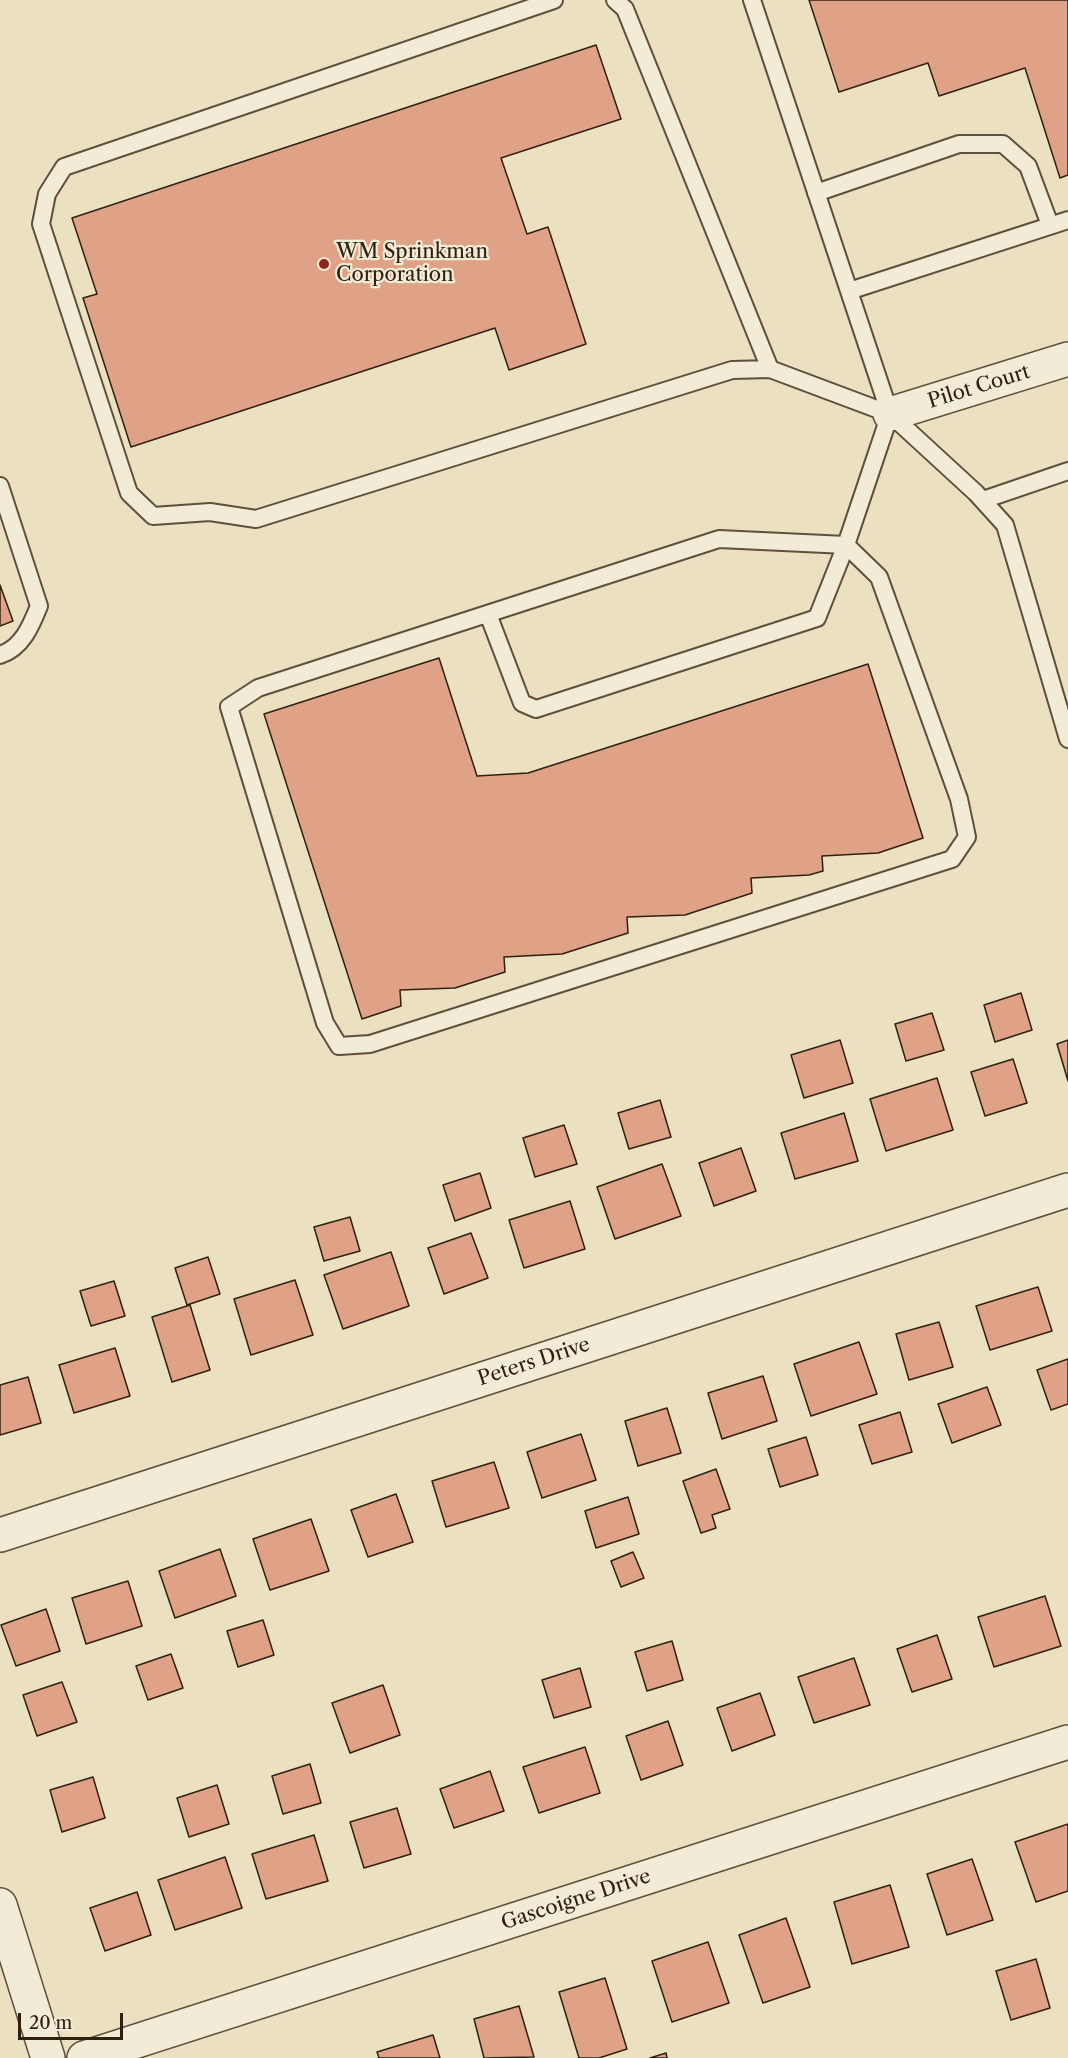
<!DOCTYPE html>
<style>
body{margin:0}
#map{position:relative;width:1068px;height:2058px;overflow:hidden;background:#ebe0c0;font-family:"Libre Caslon Text",serif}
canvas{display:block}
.scale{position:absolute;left:18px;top:2013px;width:105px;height:27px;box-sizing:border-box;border:3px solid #2f2010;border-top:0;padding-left:8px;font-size:18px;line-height:21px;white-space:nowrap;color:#2f2010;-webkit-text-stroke:4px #f2ebd6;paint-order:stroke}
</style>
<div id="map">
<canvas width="1068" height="2058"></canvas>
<div class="scale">20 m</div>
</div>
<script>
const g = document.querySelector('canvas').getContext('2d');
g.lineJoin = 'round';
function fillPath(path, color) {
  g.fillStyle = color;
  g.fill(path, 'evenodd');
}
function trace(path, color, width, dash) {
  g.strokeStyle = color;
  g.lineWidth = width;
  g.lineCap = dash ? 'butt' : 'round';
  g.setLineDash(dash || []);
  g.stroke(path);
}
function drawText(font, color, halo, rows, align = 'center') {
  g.font = font + ' "Libre Caslon Text",serif';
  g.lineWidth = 4.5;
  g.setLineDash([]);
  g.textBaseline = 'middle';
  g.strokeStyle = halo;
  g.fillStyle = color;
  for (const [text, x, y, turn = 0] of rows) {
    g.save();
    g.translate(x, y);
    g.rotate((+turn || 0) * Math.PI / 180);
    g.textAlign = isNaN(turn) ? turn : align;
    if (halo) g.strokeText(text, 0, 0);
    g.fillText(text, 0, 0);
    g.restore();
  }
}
const building = new Path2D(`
 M 809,0 L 1068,0 L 1068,175 L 1060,178 L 1025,68 L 939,96 L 928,63 L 839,92 Z
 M 596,45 L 621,119 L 501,158 L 527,234 L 548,227 L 586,344 L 509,370 L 495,328 L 131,447 L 83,298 L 97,294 L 72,218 Z
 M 0,585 L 13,621 L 0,626 Z
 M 439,658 L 477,776 L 528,773 L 868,664 L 923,838 L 878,853 L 822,856 L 823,871 L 809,875 L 751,878 L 752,893 L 685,915 L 627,917 L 628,933 L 562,954 L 504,957 L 505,972 L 455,988 L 400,990 L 401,1006 L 362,1019 L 264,714 Z
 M 1021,993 L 1032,1030 L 995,1042 L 984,1005 Z
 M 932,1013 L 944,1050 L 906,1061 L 895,1024 Z
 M 840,1040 L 853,1083 L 804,1098 L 791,1055 Z
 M 1068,1040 L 1068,1081 L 1057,1044 Z
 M 1013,1059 L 1027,1103 L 985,1116 L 971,1072 Z
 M 937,1078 L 953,1130 L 886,1151 L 870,1099 Z
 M 660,1100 L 671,1137 L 629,1149 L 618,1113 Z
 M 844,1113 L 858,1161 L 795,1179 L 781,1133 Z
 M 564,1125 L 577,1164 L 535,1177 L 523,1138 Z
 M 741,1148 L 756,1191 L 714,1206 L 699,1163 Z
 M 662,1164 L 681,1216 L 615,1239 L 597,1187 Z
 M 480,1173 L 491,1208 L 455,1221 L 443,1185 Z
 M 570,1201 L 585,1249 L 524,1268 L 509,1220 Z
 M 350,1217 L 360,1251 L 324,1261 L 314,1227 Z
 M 471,1233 L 488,1278 L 444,1294 L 428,1248 Z
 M 391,1252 L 409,1306 L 343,1329 L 324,1275 Z
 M 208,1257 L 220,1294 L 187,1305 L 175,1268 Z
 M 295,1280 L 313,1335 L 251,1355 L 234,1299 Z
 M 114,1281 L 125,1316 L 91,1326 L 80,1291 Z
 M 1038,1287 L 1052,1331 L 990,1350 L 976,1306 Z
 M 190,1305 L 210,1370 L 172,1382 L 152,1317 Z
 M 939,1322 L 953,1367 L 909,1380 L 896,1334 Z
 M 859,1342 L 877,1394 L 811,1416 L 794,1364 Z
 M 115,1348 L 130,1396 L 74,1413 L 59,1365 Z
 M 1068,1359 L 1068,1404 L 1051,1410 L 1037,1370 Z
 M 763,1376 L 777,1421 L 722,1439 L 708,1393 Z
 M 28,1377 L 41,1423 L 0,1435 L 0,1385 Z
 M 987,1387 L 1001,1425 L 952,1443 L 938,1404 Z
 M 667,1408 L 681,1453 L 638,1466 L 625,1421 Z
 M 900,1412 L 912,1452 L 872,1464 L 859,1425 Z
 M 581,1434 L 596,1480 L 542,1498 L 527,1452 Z
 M 806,1437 L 818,1475 L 780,1487 L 768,1449 Z
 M 494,1462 L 509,1508 L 446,1527 L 432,1481 Z
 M 716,1469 L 730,1509 L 712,1515 L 716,1528 L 701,1533 L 683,1481 Z
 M 396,1494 L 413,1542 L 368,1557 L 351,1510 Z
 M 628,1497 L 639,1534 L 596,1548 L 585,1511 Z
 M 311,1519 L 329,1571 L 270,1590 L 253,1539 Z
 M 220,1549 L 236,1596 L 175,1618 L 159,1571 Z
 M 633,1552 L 644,1578 L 621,1587 L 611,1561 Z
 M 128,1581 L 142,1626 L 86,1644 L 72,1598 Z
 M 1045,1596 L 1061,1646 L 994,1667 L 978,1617 Z
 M 46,1609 L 60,1651 L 16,1666 L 1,1625 Z
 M 263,1620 L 274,1655 L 238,1667 L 227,1631 Z
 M 937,1635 L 952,1679 L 912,1692 L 897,1649 Z
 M 672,1641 L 683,1680 L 647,1691 L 635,1652 Z
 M 171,1654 L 183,1688 L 148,1700 L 136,1666 Z
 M 854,1658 L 870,1705 L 814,1723 L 798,1677 Z
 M 580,1668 L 591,1707 L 554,1718 L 542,1680 Z
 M 62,1682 L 77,1722 L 37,1736 L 23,1695 Z
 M 383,1685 L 400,1735 L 350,1753 L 332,1703 Z
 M 760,1693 L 775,1735 L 732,1751 L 717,1708 Z
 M 668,1721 L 683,1765 L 641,1780 L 626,1736 Z
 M 585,1747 L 600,1793 L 539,1813 L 523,1767 Z
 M 310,1764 L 321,1803 L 283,1814 L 272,1776 Z
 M 490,1771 L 504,1811 L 454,1828 L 440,1789 Z
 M 93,1777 L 105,1818 L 62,1832 L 50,1790 Z
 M 217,1785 L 229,1824 L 189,1837 L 177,1798 Z
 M 397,1808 L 411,1854 L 364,1868 L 350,1822 Z
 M 1068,1824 L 1068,1891 L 1036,1902 L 1015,1842 Z
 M 314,1835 L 328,1881 L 266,1899 L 252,1854 Z
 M 225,1857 L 242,1908 L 175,1930 L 158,1880 Z
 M 972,1859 L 993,1920 L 947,1935 L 927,1874 Z
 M 890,1885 L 909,1947 L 852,1964 L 834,1902 Z
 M 137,1892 L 151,1935 L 105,1951 L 90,1908 Z
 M 786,1918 L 810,1987 L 763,2003 L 739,1935 Z
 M 708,1942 L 729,2003 L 672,2022 L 652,1961 Z
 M 1036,1959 L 1050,2008 L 1011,2020 L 996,1971 Z
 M 605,1978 L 627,2049 L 599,2058 L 579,2058 L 559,1992 Z
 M 519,2006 L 534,2057 L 484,2058 L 474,2019 Z
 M 433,2035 L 440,2058 L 379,2058 L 377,2052 Z
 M 666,2053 L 667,2058 L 650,2058 Z`);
fillPath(building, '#dfa286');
trace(building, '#2f2010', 1.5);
const service = new Path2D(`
 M 554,0 L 64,167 L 47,194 L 41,224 L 129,493 L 153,516 L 210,512 L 256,519 L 732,370 L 770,369 L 890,414 L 976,493 L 1005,525 L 1068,739
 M 615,0 L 625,9 L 770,369
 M 816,193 L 959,144 L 1003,144 L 1028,166 L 1050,225
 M 849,291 L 1068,220
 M 0,486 L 39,606 C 31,626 22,648 0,655
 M 983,500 L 1068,471
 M 719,539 L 846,545 L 879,577 L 959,799 L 967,837 L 952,859 L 370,1044 L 339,1046 L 325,1023 L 229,707 L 258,688 Z
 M 488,614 L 522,703 L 536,709 L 817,618 L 846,545 L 890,414 L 752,0`);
const minor = new Path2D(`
 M 890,414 L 1068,359
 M 0,1535 L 1068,1190
 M 0,1905 L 48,2058
 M 84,2058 L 1068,1742`);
trace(service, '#5e503c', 20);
trace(minor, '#5e503c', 36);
trace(service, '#f2ebd6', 16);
trace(minor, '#f2ebd6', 33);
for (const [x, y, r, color] of [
 [324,264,6,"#8f2418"]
]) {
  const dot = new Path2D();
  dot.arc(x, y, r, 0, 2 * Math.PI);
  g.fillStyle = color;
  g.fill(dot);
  trace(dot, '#f2ebd6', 2);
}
drawText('20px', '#2f2010', '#f2ebd6', [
 ["WM Sprinkman",336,252],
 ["Corporation",336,275]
], 'left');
drawText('20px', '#2f2010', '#f2ebd6', [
 ["Pilot Court",979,387,-17],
 ["Peters Drive",534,1362,-18],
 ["Gascoigne Drive",576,1900,-18]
]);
</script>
